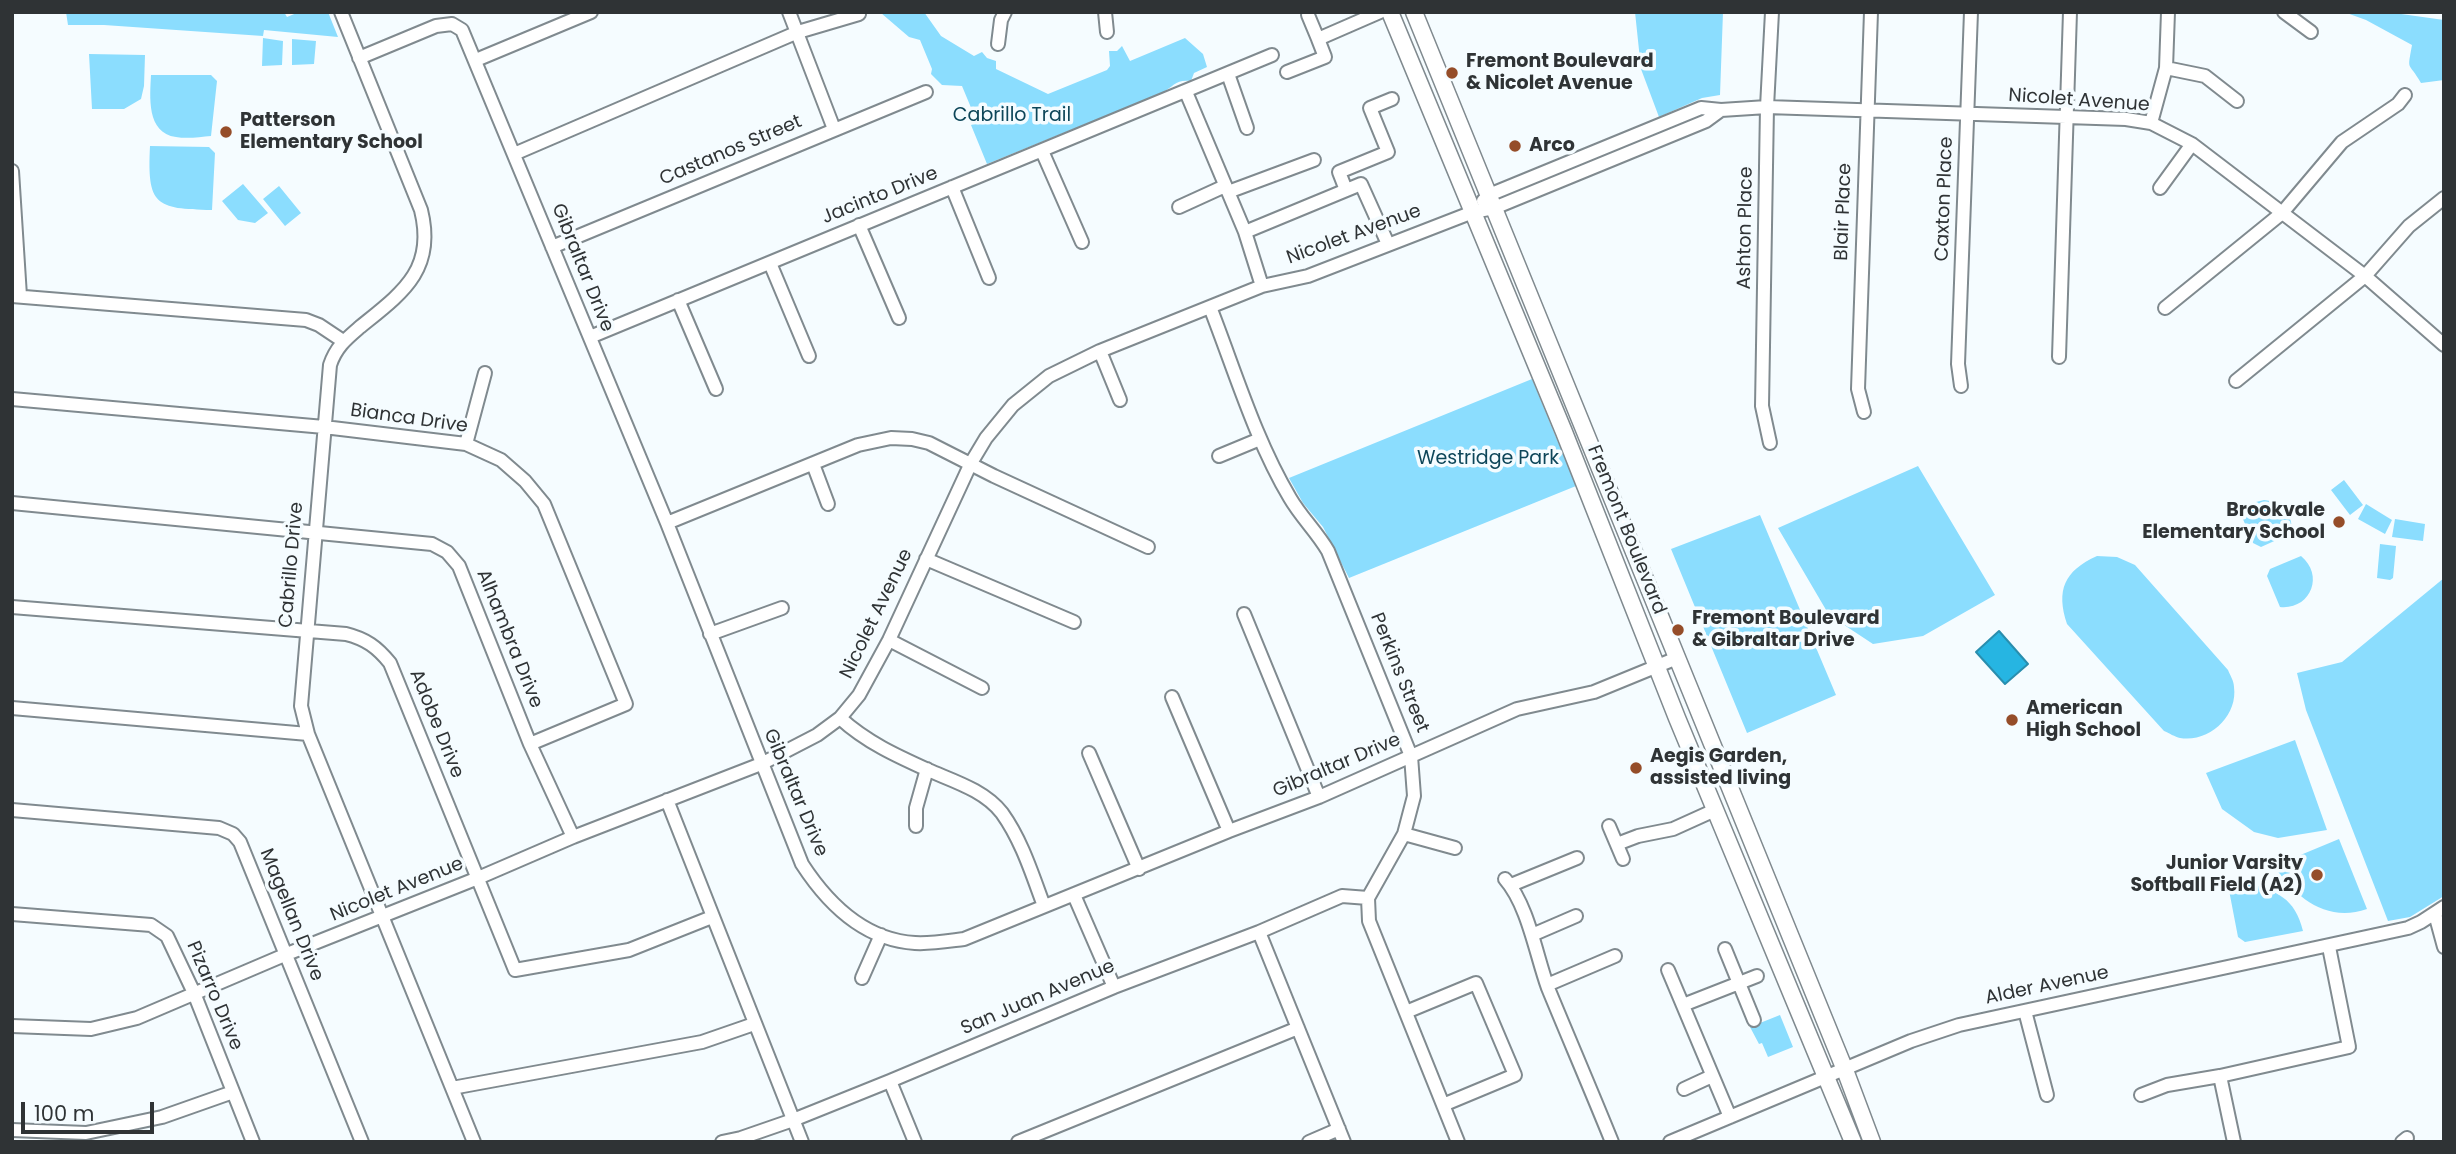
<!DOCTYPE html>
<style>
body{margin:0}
#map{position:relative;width:2456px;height:1154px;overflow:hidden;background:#f5fcff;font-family:Poppins,sans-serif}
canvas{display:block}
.frame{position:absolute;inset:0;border:14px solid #2f3335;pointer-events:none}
.scale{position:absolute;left:21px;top:1102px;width:133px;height:32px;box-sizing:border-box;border:4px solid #2f3335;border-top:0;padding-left:9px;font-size:21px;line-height:24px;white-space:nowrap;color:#2f3335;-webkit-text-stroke:5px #f5fcff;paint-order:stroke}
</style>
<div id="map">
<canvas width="2456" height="1154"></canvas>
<div class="frame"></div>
<div class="scale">100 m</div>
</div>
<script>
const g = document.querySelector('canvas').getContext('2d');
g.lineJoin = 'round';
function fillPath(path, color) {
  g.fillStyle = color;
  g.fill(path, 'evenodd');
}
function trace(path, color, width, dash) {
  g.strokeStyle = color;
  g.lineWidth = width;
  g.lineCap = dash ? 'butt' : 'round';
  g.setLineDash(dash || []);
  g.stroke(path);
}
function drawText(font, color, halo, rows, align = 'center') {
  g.font = font + ' Poppins,sans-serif';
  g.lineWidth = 7;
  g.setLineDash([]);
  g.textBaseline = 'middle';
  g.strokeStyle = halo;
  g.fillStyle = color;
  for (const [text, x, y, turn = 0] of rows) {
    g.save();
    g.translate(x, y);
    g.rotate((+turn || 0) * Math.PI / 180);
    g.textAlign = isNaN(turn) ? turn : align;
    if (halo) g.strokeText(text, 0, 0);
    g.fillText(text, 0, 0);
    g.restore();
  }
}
fillPath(new Path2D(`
 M 66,12 L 284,12 L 287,17 L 299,12 L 328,12 L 338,37 L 264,30 L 263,36 L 104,25 L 68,25 Z
 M 878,12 L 924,12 L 941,36 L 974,56 L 982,52 L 987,58 L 996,61 L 996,69 L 1048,94 L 1107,70 L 1110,66 L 1109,51 L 1117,51 L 1122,46 L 1130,61 L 1185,38 L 1203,54 L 1207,67 L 1194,73 L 1191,81 C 1176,79 1174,86 1162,93 L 987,164 L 971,125 L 977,122 L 962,86 L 942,85 L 931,74 L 932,69 L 920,40 L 909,37 L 881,13 Z
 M 1635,12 L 1723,12 L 1720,95 L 1702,98 L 1659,117 L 1641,69 Z
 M 2344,12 L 2387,12 L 2444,20 L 2444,80 L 2421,83 C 2408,60 2407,73 2412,45 L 2366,20 Z
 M 263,38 L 283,41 L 282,65 L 262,66 Z
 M 292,39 L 316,41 L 314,64 L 292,65 Z
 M 89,54 L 145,55 L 144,86 L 141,99 L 124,109 L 92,109 Z
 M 151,75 L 211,75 L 217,81 L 211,136 C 200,137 187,139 176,137 C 146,133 150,96 151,75 Z
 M 150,146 L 209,147 L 215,153 L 212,210 C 155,209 147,205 150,146 Z
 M 243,184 L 268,213 L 255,223 L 238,220 L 222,201 Z
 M 279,186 L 301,213 L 285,226 L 263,199 Z
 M 1532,379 L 1576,486 L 1349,578 L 1323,527 L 1303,503 L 1289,478 Z
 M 1918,466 L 1995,595 L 1923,636 L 1873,644 L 1829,615 L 1778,528 Z
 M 2344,480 L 2363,505 L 2350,515 L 2331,490 Z
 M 2264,500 C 2283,502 2293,515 2292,533 L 2261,547 L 2253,543 L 2240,512 L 2248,504 Z
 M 2366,504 L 2392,520 L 2385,534 L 2358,519 Z
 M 1760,515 L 1836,695 L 1747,733 L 1671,549 Z
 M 2395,519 L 2425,524 L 2423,541 L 2392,537 Z
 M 2380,544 L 2396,546 L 2393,578 L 2390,580 L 2377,578 Z
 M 2097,556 L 2117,557 L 2135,565 L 2228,670 C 2230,675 2234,681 2234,687 C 2238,716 2209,743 2180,738 C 2175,737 2169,733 2164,731 L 2067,624 C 2056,590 2064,571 2097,556 Z
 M 2301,556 C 2325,576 2310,610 2280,607 L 2267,576 L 2270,569 Z
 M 2444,578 L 2444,896 L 2410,917 L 2388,921 L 2306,710 L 2297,673 L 2342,662 Z
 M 2295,740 L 2327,830 L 2278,838 L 2254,832 L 2222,809 L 2206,773 Z
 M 2339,839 L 2367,909 C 2327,923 2296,898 2274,866 Z
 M 2247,883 C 2277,891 2295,898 2303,931 L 2245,942 L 2238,937 L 2228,885 Z
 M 1780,1015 L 1793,1047 L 1768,1057 L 1762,1043 L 1759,1044 L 1750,1027 Z`), '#8bddfe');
const water = new Path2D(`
 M 1999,631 L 2028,664 L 2005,684 L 1976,652 Z`);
fillPath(water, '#26b5e2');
trace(water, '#298eae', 2);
const minor = new Path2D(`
 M 341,12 L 421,210 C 436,270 402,293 360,327 C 346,339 336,347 330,365 L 301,706 L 308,734 L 474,1142
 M 789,12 L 834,129
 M 1105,12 L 1107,32
 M 2284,12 L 2311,32
 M 1308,15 L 1318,39
 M 998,44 L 1001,20 L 1005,12
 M 359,58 L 436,26 L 452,24 L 462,30 L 667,523 L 802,864 C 828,904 864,940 915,943 C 931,944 948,941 964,939 L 1229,831 L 1319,797 L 1517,709 L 1594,692 L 1677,658
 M 476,60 L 591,12
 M 2166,68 L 2205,76 L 2237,101
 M 1287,72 L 1325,57 L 1318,39 L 1380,12
 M 1228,74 L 1247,128
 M 1186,92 L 1245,232 L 1262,286
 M 2151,123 L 2166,68 L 2168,12
 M 1042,151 L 1082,242
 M 514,154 L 798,32 L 859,14
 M 12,171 L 20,296
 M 952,187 L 989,278
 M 2160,188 L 2192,144
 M 1346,190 L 1339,172 L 1388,152 L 1370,108 L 1392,99
 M 1228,192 L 1314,160
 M 1483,201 L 1489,195 L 1701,108 L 1721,110 L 1767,107 L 2126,119 L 2151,123 L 2192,144 L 2365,276 L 2444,345
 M 1179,207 L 1225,186
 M 859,225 L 899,318
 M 1245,232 L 1361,184 L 1388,244
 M 552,247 L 926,92
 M 770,263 L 809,356
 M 12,296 L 306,320 L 319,325 L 343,341
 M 678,300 L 716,389
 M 1210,307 C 1235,371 1255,439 1290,498 C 1301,517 1317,532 1328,551 L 1411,756 L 1414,796 L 1404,834 L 1368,898 L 1369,921 L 1458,1142
 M 2165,308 L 2282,213 L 2342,142 L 2398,104 L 2405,95
 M 590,337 L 1272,55
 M 1100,351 L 1120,400
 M 2059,357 L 2070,12
 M 2236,381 L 2365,276 L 2409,226 L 2444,198
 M 1961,386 L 1958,364 L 1971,12
 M 12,399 L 324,427 L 466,444 L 501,460 L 525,481 L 544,504 L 626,704 L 530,744
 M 1864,412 L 1858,389 L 1871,12
 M 1770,443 L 1762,406 L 1767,107 L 1772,12
 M 466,444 L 485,373
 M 1219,456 L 1260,439
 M 813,464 L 828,504
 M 12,503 L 432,544 L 447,552 L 459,566 L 530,744 L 573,837
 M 667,523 L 858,445 L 891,438 L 912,439 L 929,443 L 994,476 L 1148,547
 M 926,559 L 1074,622
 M 12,607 L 346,634 C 366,639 377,647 390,663 L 515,970 L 629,950 L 712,917
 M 1244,614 L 1319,797
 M 710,634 L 782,608
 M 889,640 L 982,688
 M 1172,697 L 1229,831
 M 12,708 L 308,734
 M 840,718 C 866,742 897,756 928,770 C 953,781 984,790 1002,813 C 1022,841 1032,874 1044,906
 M 1089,753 L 1139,869
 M 667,800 L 802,1142
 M 12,810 L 219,828 L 233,834 L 240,842 L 362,1142
 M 916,826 L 916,808 L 927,769
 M 1609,826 L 1623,859
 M 1404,834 L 1455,848
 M 1617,844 L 1638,836 L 1673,829 L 1715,810
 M 1505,879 C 1528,905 1536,955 1548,988 C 1569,1039 1591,1090 1612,1142
 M 1511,885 L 1577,858
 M 1074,895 L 1114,987
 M 12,914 L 151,925 L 167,936 L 194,993 L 253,1142
 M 2435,914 L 2444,947
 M 1259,932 L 1344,1142
 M 1532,935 L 1576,916
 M 1725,949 L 1754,1020
 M 1668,970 L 1730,1117
 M 862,978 L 881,935
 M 1547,985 L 1615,956
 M 1683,1005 L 1757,976
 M 2025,1011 L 2047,1095
 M 1406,1012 L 1476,983 L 1515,1075 L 1443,1105
 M 12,1026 L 91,1029 L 137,1018 L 287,954 L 478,878 L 573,837 L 761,764 L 817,735 L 840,718 L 859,695 L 889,640 L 971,463 L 986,438 L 1013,405 L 1049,376 L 1100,351 L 1262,286 L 1308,276 L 1473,212 L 1494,208 L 1706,121 L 1721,110
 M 2220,1076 L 2234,1142
 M 890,1081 L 915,1142
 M 452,1088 L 702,1042 L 754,1024
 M 1684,1089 L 1712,1076
 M 2141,1095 L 2167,1085 L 2220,1076 L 2349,1047 L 2329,947
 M 12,1130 L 86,1133 L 162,1117 L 233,1092
 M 722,1142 L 741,1138 L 793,1120 L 890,1081 L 1114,987 L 1259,932 L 1342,896 L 1368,898
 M 1018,1142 L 1298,1028
 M 1309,1142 L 1339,1129
 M 1670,1142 L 1911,1041 L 1959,1025 L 2408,928 L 2421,922 L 2444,907
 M 2402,1142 L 2407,1138`);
const major = new Path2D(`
 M 1390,12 L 1564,432 L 1677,718 L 1853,1142
 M 1414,12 L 1845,1070 L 1872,1142`);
trace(minor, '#808a8f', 16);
trace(major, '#808a8f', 19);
trace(minor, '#fff', 12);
trace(major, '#fff', 16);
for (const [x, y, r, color] of [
 [1452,73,7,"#954d29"],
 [226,132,7,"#954d29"],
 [1515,146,7,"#954d29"],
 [2339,522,7,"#954d29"],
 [1678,630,7,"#954d29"],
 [2012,720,7,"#954d29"],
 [1636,768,7,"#954d29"],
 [2317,875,7,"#954d29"]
]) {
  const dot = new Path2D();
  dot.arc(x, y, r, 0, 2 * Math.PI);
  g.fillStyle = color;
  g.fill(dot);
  trace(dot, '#f5fcff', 2.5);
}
drawText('bold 19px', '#2f3335', '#f5fcff', [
 ["Fremont Boulevard",1466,62],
 ["& Nicolet Avenue",1466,84],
 ["Patterson",240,121],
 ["Elementary School",240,143],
 ["Arco",1529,146],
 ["Brookvale",2325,511,"right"],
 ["Elementary School",2325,533,"right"],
 ["Fremont Boulevard",1692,619],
 ["& Gibraltar Drive",1692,641],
 ["American",2026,709],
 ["High School",2026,731],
 ["Aegis Garden,",1650,757],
 ["assisted living",1650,779],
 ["Junior Varsity",2303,864,"right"],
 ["Softball Field (A2)",2303,886,"right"]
], 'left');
drawText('19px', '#2f3335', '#f5fcff', [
 ["Nicolet Avenue",2079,101,4],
 ["Castanos Street",731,151,-23],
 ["Jacinto Drive",880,196,-22],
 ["Caxton Place",1945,199,-88],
 ["Blair Place",1844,212,-88],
 ["Ashton Place",1746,228,-89],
 ["Nicolet Avenue",1354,235,-20],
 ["Gibraltar Drive",582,268,68],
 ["Bianca Drive",409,419,8],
 ["Fremont Boulevard",1626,530,68],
 ["Cabrillo Drive",292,565,-85],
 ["Nicolet Avenue",877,614,-64],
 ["Alhambra Drive",509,639,68],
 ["Perkins Street",1399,673,68],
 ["Adobe Drive",436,724,68],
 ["Gibraltar Drive",1337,766,-23],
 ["Gibraltar Drive",795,793,67],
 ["Nicolet Avenue",397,890,-22],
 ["Magellan Drive",291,915,68],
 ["Alder Avenue",2047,986,-12],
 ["Pizarro Drive",214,996,67],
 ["San Juan Avenue",1038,998,-23]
]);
drawText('19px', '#0d4659', '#f5fcff', [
 ["Cabrillo Trail",1012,116],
 ["Westridge Park",1488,459]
]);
</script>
